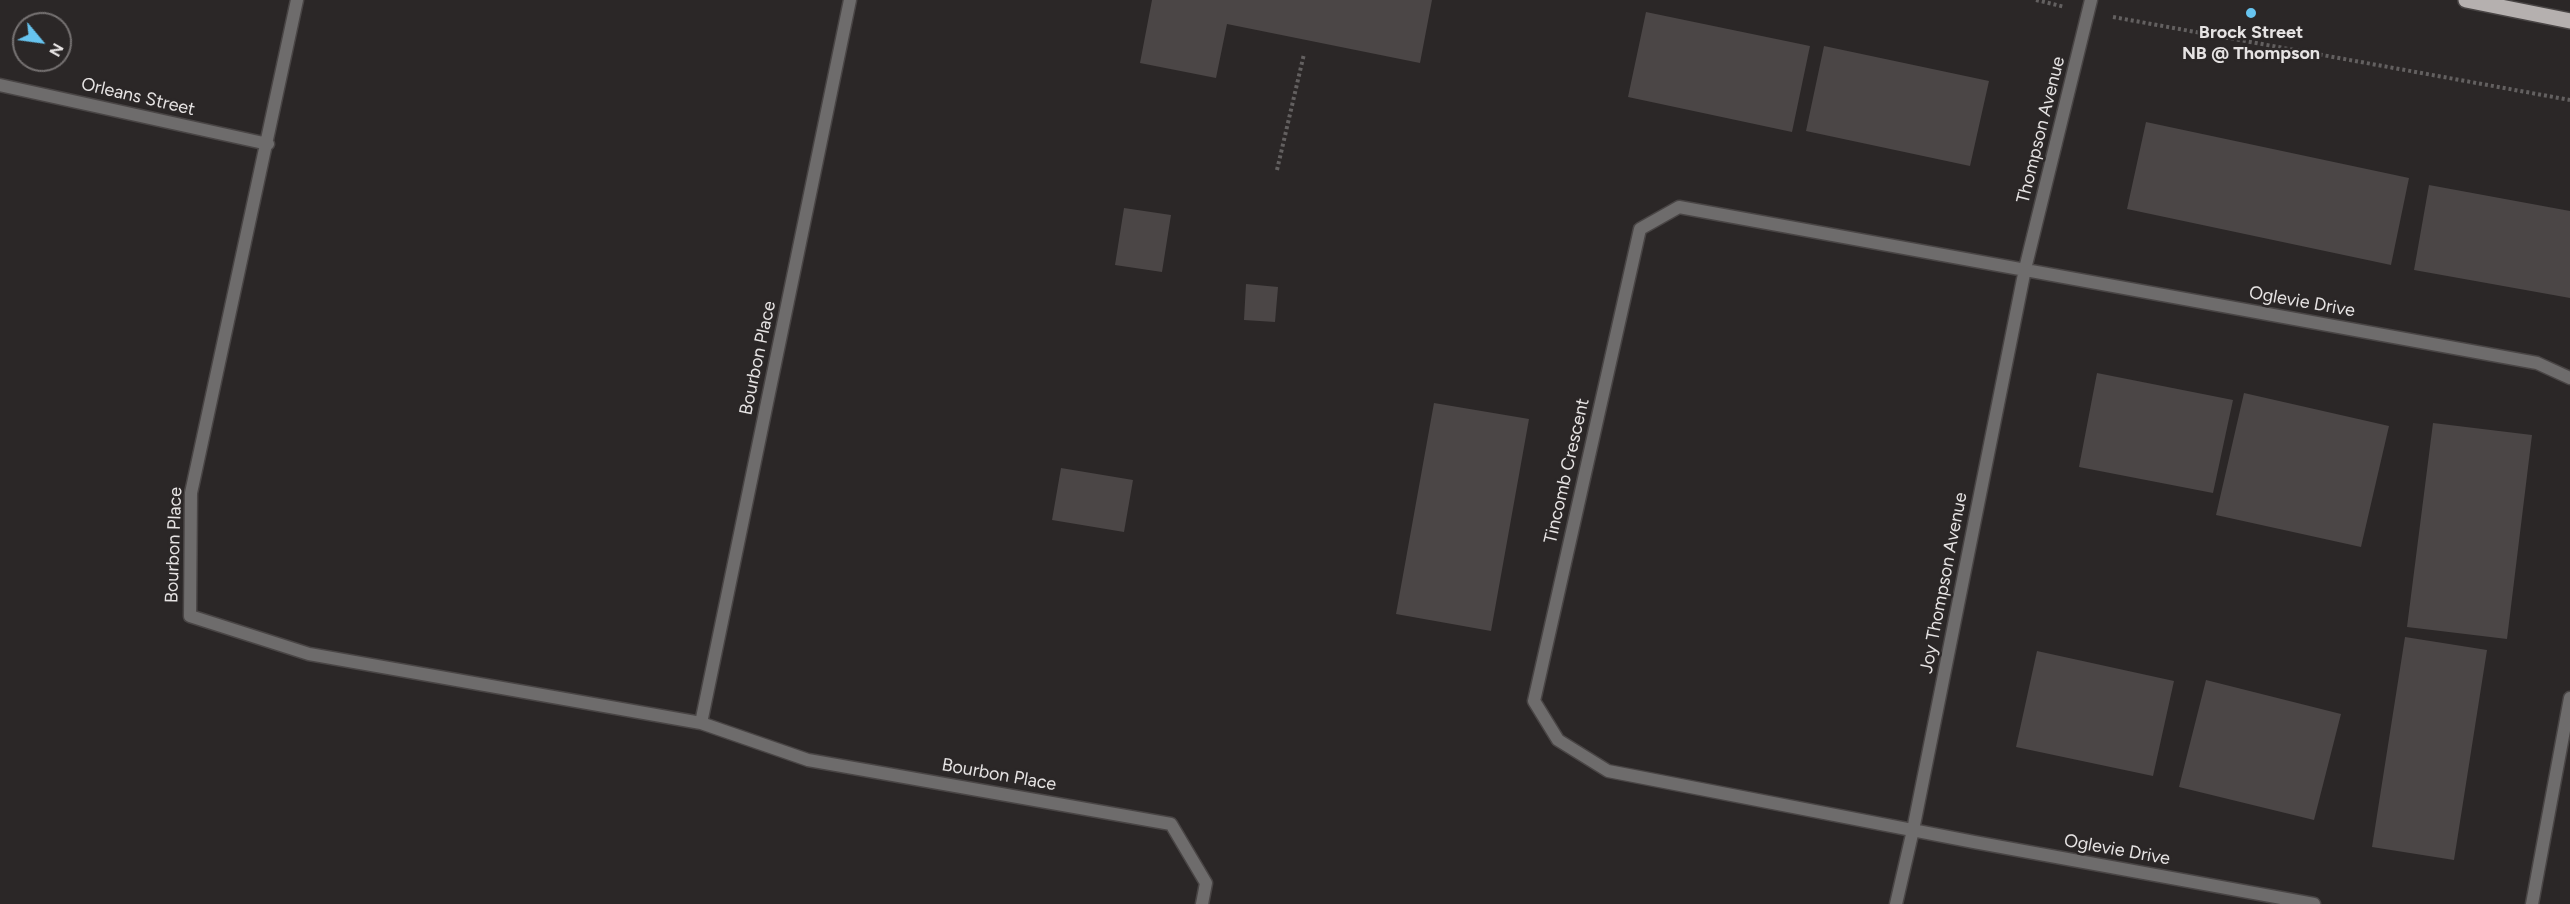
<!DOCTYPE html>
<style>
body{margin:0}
#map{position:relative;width:2570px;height:904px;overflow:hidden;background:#2b2727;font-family:Figtree,sans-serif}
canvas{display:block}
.north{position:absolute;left:12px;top:12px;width:60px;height:60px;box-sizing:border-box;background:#2b2727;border:2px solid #767272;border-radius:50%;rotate:119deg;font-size:16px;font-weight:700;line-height:24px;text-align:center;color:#e6e3e3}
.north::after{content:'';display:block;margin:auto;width:21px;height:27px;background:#67c4ef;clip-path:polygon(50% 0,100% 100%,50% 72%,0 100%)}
</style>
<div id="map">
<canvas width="2570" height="904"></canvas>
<div class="north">N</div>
</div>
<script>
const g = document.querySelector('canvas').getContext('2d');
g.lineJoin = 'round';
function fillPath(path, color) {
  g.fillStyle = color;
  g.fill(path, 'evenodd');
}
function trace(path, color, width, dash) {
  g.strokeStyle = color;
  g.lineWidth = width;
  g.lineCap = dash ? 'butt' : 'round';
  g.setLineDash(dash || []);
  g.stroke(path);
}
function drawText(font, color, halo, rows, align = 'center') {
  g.font = font + ' Figtree,sans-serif';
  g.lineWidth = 5;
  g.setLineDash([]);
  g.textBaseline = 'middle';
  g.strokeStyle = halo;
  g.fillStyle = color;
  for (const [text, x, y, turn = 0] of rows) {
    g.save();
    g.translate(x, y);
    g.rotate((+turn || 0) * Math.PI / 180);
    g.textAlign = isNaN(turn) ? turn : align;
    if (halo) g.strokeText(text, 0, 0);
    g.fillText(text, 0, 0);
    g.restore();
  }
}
fillPath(new Path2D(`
 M 1152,0 L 1432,0 L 1420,63 L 1227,24 L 1216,78 L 1140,63 Z
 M 1646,12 L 1810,46 L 1792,132 L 1628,97 Z
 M 1824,46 L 1989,81 L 1970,166 L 1806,131 Z
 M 2146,122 L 2409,178 L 2391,265 L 2127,209 Z
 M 2429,185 L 2570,211 L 2570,298 L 2414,270 Z
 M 1124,208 L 1171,215 L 1162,272 L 1115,265 Z
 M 1246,284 L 1278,287 L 1275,322 L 1244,320 Z
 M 2097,373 L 2233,400 L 2213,493 L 2079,467 Z
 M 2244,393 L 2389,426 L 2361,547 L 2216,515 Z
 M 1434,403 L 1529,419 L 1491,631 L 1396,614 Z
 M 2433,423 L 2532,435 L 2507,639 L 2407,627 Z
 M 1061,468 L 1133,480 L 1124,532 L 1052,520 Z
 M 2405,637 L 2487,650 L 2454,860 L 2372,847 Z
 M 2037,651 L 2174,681 L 2153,776 L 2016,747 Z
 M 2206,680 L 2341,714 L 2314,820 L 2179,787 Z`), '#4b4646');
const minor = new Path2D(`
 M 297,0 L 191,493 L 190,616 L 309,654 L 701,723 L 808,760 L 1171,824 L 1206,883 L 1202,904
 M 0,85 L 268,144
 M 701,723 L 850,0
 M 1896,904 L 1913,830 L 2025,269 L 2091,0
 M 2314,904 L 1974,842 L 1608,771 L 1558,740 L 1534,701 L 1640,229 L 1679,207 L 2537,363 L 2570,378
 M 2532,904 L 2570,698`);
const primary = new Path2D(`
 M 2466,0 L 2570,21`);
trace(minor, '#494545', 15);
trace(primary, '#494545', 18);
trace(new Path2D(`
 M 2036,0 L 2065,7
 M 2113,17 L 2570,100
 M 1277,170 L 1304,54`), '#636060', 4, [3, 3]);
trace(minor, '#6e6c6c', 12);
trace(primary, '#b5b0af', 15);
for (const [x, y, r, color] of [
 [2251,13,6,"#67c4ef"]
]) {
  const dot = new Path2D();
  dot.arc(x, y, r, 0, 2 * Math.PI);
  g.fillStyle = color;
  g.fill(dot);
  trace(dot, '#2b2727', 2);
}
drawText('bold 18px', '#e6e3e3', '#2b2727', [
 ["Brock Street",2251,33],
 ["NB @ Thompson",2251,54]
]);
drawText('18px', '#e6e3e3', '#2b2727', [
 ["Orleans Street",138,97,13],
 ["Thompson Avenue",2041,130,-76],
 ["Oglevie Drive",2302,302,10],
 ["Bourbon Place",758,358,-78],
 ["Tincomb Crescent",1567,471,-77],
 ["Bourbon Place",174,545,-88],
 ["Joy Thompson Avenue",1944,583,-79],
 ["Bourbon Place",999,775,10],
 ["Oglevie Drive",2117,850,10]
]);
</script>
